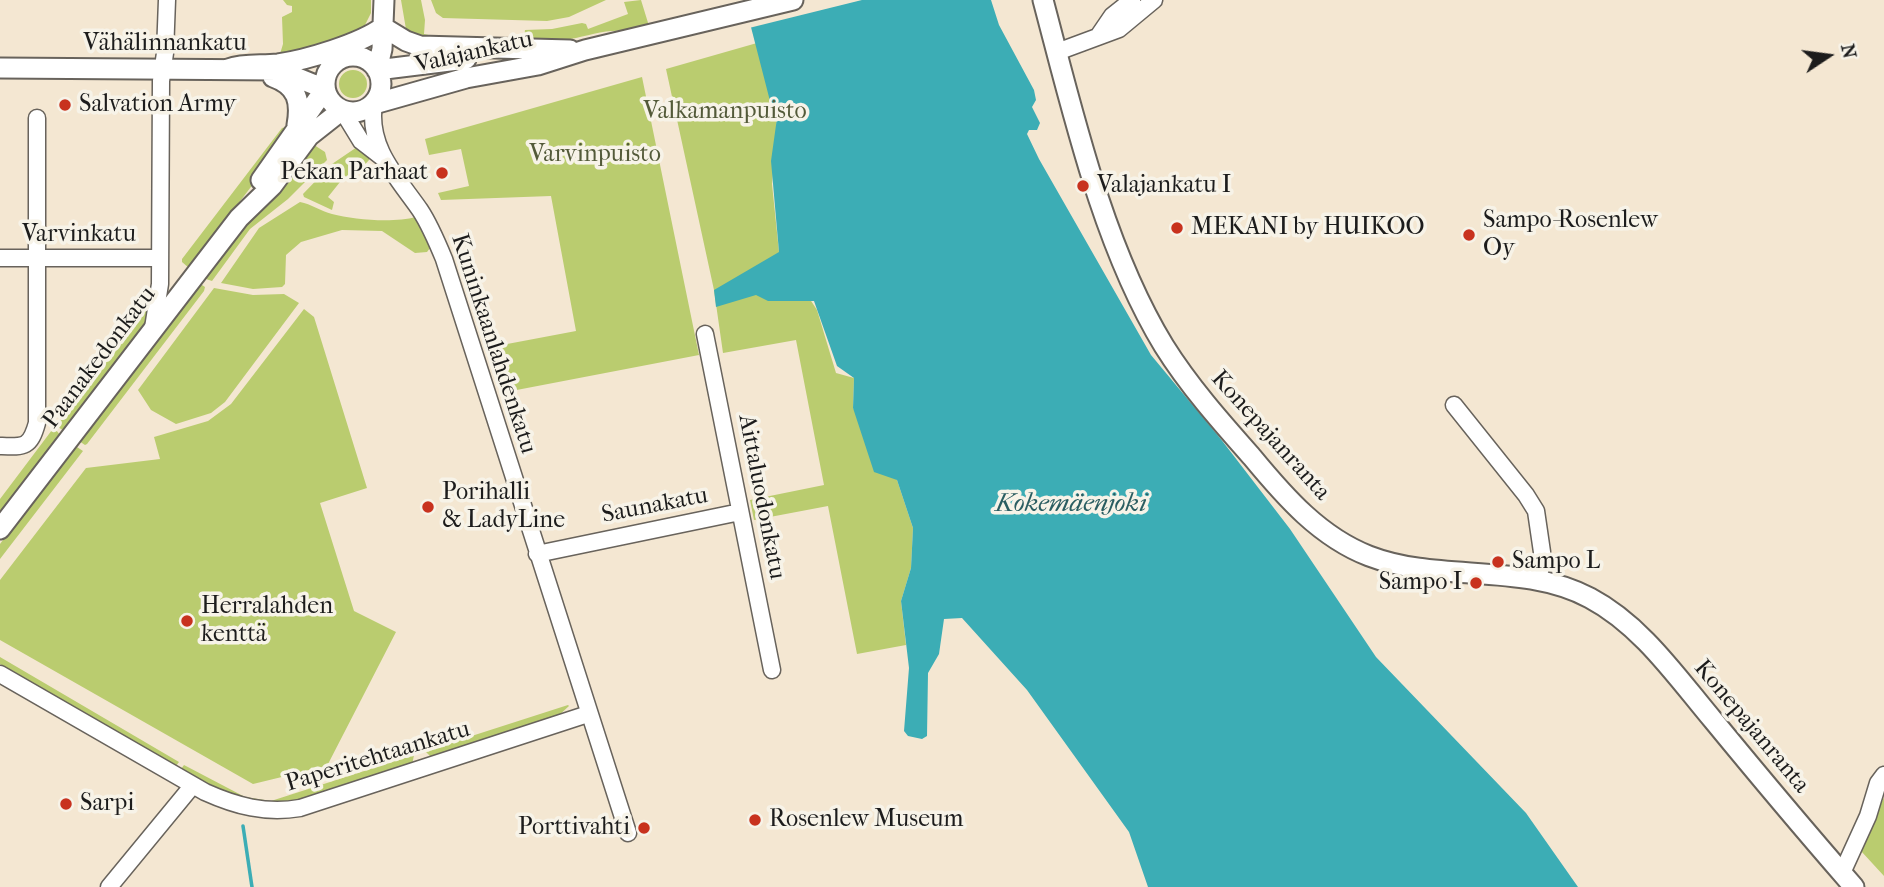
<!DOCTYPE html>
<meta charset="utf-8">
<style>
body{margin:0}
#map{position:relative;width:1884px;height:887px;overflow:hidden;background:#f4e7d2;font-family:"IM FELL French Canon",serif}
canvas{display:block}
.north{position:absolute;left:1793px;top:21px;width:70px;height:70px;-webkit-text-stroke:5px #f7f3e8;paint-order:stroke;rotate:77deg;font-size:19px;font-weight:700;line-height:28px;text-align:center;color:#1c1c1c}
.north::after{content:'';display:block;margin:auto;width:24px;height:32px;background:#1c1c1c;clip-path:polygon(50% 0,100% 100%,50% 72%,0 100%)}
</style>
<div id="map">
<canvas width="1884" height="887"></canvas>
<div class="north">N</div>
</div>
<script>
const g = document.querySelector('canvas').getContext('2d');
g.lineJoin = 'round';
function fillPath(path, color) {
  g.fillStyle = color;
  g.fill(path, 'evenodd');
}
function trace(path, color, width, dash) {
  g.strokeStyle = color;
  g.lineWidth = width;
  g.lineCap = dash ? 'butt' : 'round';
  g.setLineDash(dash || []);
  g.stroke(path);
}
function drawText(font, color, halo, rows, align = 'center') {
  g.font = font + ' "IM FELL French Canon",serif';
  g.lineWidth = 7;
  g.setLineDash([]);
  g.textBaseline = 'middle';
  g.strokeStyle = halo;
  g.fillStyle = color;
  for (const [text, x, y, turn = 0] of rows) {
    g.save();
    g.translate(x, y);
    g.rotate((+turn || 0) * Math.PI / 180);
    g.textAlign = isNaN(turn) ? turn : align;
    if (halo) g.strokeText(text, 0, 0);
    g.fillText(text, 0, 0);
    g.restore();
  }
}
fillPath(new Path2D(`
 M 283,0 L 371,0 L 371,13 L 362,31 L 305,52 L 280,54 L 283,44 L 282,17 L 292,12 L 292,6 L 287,5 Z
 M 401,0 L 421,0 L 425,20 L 424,34 L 443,38 L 524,38 L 525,30 L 552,29 L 582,23 L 586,24 L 588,29 L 628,14 L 624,2 L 641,0 L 649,26 C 634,32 627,30 612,31 C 596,32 580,38 564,40 C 516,44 453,46 407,35 Z
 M 431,0 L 606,0 L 569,17 L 547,21 L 443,18 L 436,13 Z
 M 757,43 L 777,118 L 772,184 L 779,252 L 817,310 L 836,373 L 854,378 L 853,408 L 897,480 L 913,528 L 911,568 L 901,601 L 906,645 L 857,654 L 828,506 L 754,520 L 750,500 L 824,485 L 796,340 L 723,353 L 714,290 L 666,69 Z
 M339 84a14 14 0 1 1 28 0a14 14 0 1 1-28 0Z
 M 642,77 L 699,355 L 501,393 L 486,348 L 576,331 L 551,196 L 441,200 L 438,193 L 469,186 L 461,149 L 429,155 L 425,139 Z
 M 286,127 L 290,128 L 270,162 L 189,268 L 182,262 L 182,259 L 282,128 Z
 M 311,143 L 325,152 L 327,160 L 288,199 L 250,229 L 212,281 L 203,278 L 203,274 Z
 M 360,145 L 369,156 L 369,160 L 350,181 L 344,177 L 328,197 L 334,202 L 332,210 L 304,197 L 303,194 L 332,164 Z
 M 300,202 C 311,204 321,211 332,214 C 354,220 394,223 416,217 L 425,233 L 430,248 L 427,252 L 415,253 L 382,231 L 342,230 L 301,242 L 286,255 L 285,284 L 282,287 L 253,289 L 221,283 L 259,228 Z
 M 199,283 L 205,287 L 204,291 L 87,444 L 85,445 L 79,441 Z
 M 214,288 L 253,295 L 284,294 L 299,303 L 225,402 L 211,413 L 176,424 L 151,410 L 138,390 Z
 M 152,301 L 148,322 L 64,431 L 58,427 L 58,423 Z
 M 304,309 L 314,317 L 367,488 L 320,503 L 354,611 L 396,632 L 327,766 L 253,784 L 0,640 L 0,580 L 86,468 L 160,459 L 154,437 L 208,421 L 231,404 Z
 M 52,430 L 56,430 L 61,436 L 0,513 L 0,499 Z
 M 74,445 L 83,451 L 0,559 L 0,544 Z
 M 0,657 L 179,762 L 176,766 L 44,695 L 0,664 Z
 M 568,705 L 569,706 L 557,717 L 433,759 L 425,751 Z
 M 414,755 L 412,765 L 298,802 C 251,809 220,791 181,769 L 184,765 L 245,797 L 271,801 Z
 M 1884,797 L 1884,876 L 1861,851 Z`), '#bacc6f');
fillPath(new Path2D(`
 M 744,0 L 991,0 L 999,25 L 1034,90 L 1036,100 L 1032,107 L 1040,123 L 1037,130 L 1029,130 L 1027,134 L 1039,159 L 1151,355 L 1220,438 L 1290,529 L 1376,657 L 1526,813 L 1578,887 L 1148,887 L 1129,832 L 1027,690 L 962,618 L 944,619 L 939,654 L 928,673 L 927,736 L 922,739 L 908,736 L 904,731 L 909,668 L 901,601 L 911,568 L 913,528 L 897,480 L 874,472 L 853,408 L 854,378 L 837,366 L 814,301 L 768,301 L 756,295 L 716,307 L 714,290 L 779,252 L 771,161 L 777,118 L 770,101 Z`), '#3cadb5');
fillPath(new Path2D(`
 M 762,0 L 862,0 L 749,28 L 742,5 Z`), '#f4e7d2');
trace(new Path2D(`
 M 243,826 L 252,887`), '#3cadb5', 3.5);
const minor = new Path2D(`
 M 1099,35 L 1112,16 L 1132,0
 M 1057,52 L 1119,29 L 1154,0
 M 374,104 C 367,147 397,177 420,210 C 430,225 437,242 444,259 L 628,833
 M 342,110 L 361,141 L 383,158
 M 0,258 L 158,258
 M 153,328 L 160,284 L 161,81 L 165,53 L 167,0
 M 705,334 L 772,670
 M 1454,405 L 1526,495 L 1536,511 L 1542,552 L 1539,581
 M 0,446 C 24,447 30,448 37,423 L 37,118
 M 537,554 L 740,512
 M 0,674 L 205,792 C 236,806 266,814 300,808 L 588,714
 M 1842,873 L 1868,816 L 1878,783 L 1884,775
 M 109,887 L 193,785`);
const major = new Path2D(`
 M 1043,0 C 1073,113 1103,246 1164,346 C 1189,386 1221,422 1252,457 C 1285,497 1320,537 1369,556 C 1439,583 1522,562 1590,598 C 1641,625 1676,676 1713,720 C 1759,776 1806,832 1854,887
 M325 84a28 28 0 1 1 56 0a28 28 0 1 1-56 0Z
 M 0,68 L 278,70 L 325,89
 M 228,69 C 245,63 261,66 278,64 C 306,60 360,44 383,27 L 406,41 L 420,46 L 570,50
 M 377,70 L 466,59
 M 377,70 L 382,49 L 384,0
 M 273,77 C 298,86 301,102 297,125
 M 374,104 L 466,78 L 538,65 L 585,50 L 793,0
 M 261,180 L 325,89
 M 0,529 L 239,218 L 272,186 L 309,136 L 342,110`);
trace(minor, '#68635c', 19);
trace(major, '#68635c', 23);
trace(minor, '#fff', 16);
trace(major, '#fff', 19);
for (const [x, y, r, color] of [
 [65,105,7,"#c8321e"],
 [442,173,7,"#c8321e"],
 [1083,186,7,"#c8321e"],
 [1177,228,7,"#c8321e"],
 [1469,235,7,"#c8321e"],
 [428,507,7,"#c8321e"],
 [1498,562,7,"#c8321e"],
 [1476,583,7,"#c8321e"],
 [187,621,7,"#c8321e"],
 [66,804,7,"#c8321e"],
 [755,820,7,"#c8321e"],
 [644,828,7,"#c8321e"]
]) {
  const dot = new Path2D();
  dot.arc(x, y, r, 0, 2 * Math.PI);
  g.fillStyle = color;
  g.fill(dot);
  trace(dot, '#f7f3e8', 2.5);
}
drawText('24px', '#1c1c1c', '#f7f3e8', [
 ["Vähälinnankatu",165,44],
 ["Valajankatu",474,53,-13],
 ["Varvinkatu",79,235],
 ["Kuninkaanlahdenkatu",493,344,72],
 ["Paanakedonkatu",100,358,-53],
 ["Konepajanranta",1270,436,48],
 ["Aittaluodonkatu",761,497,79],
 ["Saunakatu",655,506,-11],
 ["Konepajanranta",1751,727,50],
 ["Paperitehtaankatu",378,757,-17]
]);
drawText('24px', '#1c1c1c', '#f7f3e8', [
 ["Salvation Army",79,105],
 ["Pekan Parhaat",428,173,"right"],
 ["Valajankatu I",1097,186],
 ["Sampo-Rosenlew",1483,221],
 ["Oy",1483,249],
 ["MEKANI by HUIKOO",1191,228],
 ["Porihalli",442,493],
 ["& LadyLine",442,521],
 ["Sampo L",1512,562],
 ["Sampo I",1462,583,"right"],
 ["Herralahden",201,607],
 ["kenttä",201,635],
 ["Sarpi",80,804],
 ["Rosenlew Museum",769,820],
 ["Porttivahti",630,828,"right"]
], 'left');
drawText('24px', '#535a39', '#f7f3e8', [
 ["Valkamanpuisto",725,112],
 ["Varvinpuisto",595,155]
]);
drawText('italic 26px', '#2a5d61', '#f7f3e8', [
 ["Kokemäenjoki",1071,505]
]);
</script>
